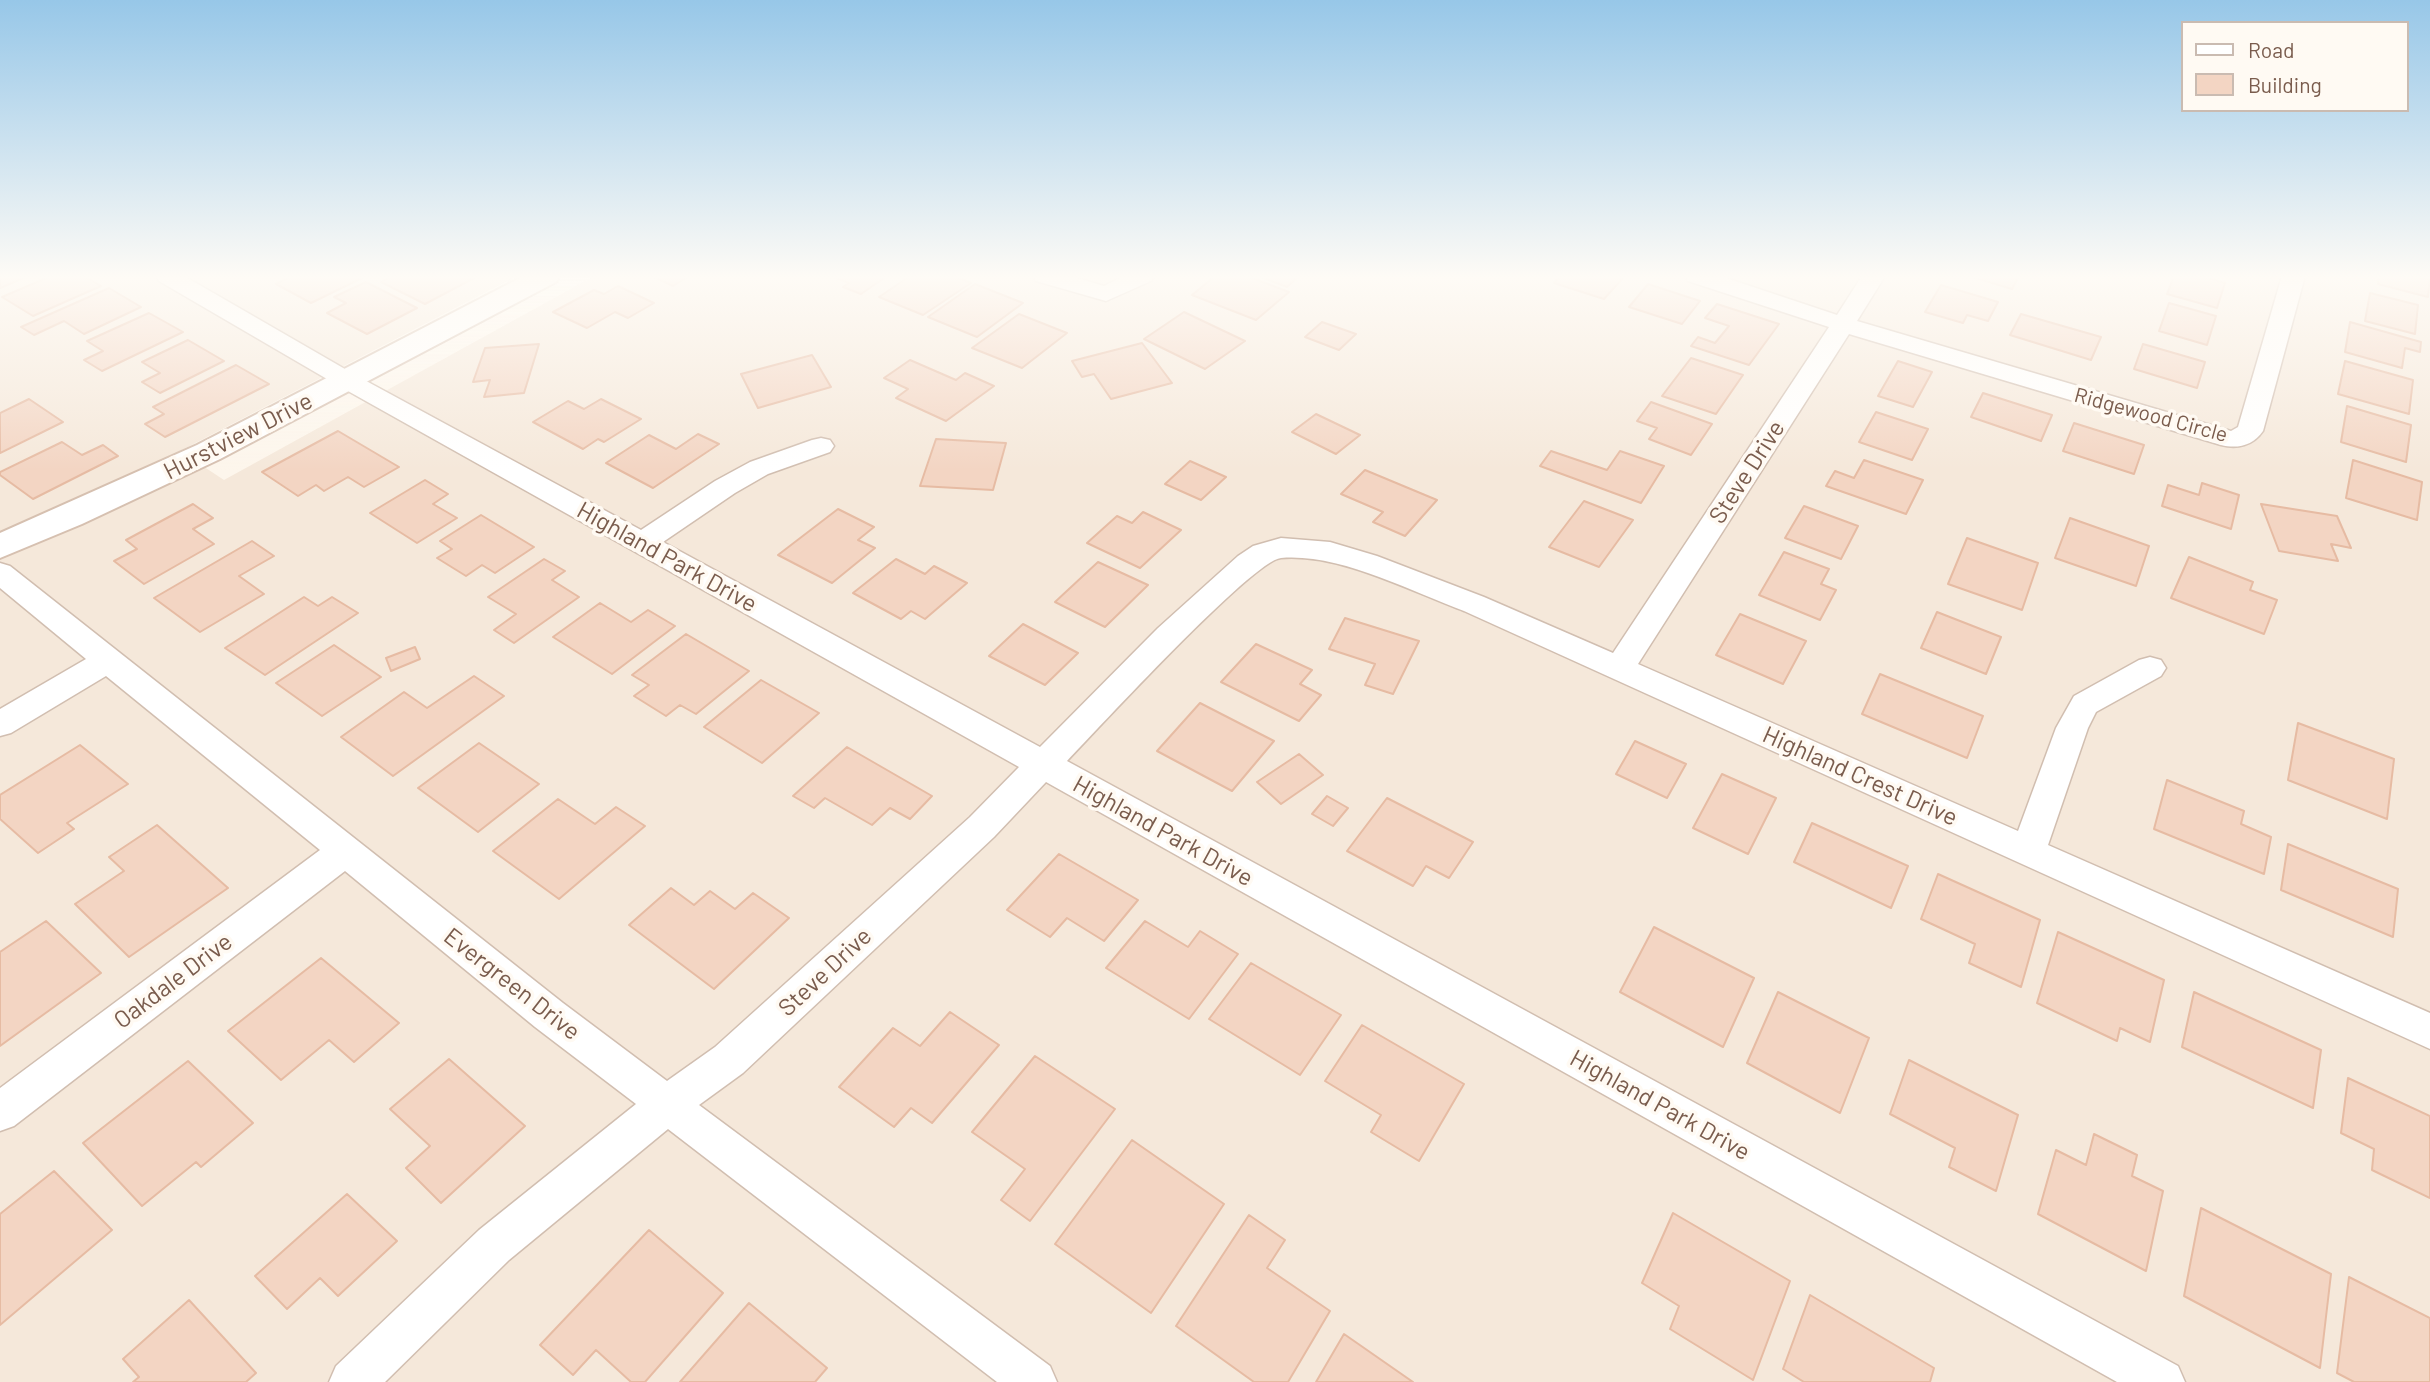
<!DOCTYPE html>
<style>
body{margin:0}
#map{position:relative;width:2430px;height:1382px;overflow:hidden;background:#fdf6ec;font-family:Barlow,sans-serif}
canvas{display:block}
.legend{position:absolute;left:2181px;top:21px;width:228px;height:91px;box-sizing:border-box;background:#fffaf3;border:2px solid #cabbb1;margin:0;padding:9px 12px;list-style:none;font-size:21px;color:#7a5c4d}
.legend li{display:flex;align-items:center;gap:14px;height:35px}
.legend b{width:35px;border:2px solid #cabbb1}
</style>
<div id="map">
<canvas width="2430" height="1382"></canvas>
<ul class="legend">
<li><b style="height:9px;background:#fff"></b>Road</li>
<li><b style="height:19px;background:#f3d5c3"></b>Building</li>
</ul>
</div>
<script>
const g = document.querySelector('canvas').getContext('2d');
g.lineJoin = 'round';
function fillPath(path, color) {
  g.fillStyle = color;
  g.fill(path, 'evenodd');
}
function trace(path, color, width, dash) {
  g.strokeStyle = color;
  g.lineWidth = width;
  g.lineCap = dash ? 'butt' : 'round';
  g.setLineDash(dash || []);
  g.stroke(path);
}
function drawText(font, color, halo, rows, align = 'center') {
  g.font = font + ' Barlow,sans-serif';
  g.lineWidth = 7;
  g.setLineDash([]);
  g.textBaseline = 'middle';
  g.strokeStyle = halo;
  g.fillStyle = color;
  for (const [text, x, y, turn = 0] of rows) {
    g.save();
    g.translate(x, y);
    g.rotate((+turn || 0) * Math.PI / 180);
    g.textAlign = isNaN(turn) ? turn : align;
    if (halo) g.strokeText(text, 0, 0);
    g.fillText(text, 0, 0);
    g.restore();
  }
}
fillPath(new Path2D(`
 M 0,276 L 517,276 L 180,451 L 224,480 L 594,276 L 2430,276 L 2430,1382 L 0,1382 Z`), '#f5e8da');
const building = new Path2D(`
 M 0,276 L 28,276 L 0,288 Z
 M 51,276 L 84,276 L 101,286 L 33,316 L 2,297 Z
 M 292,276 L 366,276 L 311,303 L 276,284 Z
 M 391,276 L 478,276 L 425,304 L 381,282 Z
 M 652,276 L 689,276 L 673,286 Z
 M 832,276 L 887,276 L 861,294 L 843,287 L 849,283 Z
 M 910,276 L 954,276 L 971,283 L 923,315 L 879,297 Z
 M 1215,276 L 1247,276 L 1289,292 L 1256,320 L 1192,295 Z
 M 1258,276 L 1299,276 L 1287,287 Z
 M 1560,276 L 1617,276 L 1623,278 L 1604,299 L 1554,283 Z
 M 1969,276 L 2019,276 L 2012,289 Z
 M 2174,276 L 2202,276 L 2225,283 L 2217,308 L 2167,294 Z
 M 2379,276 L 2430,276 L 2428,297 L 2378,284 Z
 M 366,282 L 417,308 L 367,334 L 327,313 L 346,303 L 334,297 Z
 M 975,284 L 1023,303 L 977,337 L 928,317 Z
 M 1648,284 L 1700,301 L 1682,324 L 1629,307 Z
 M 1941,285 L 1998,302 L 1988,321 L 1967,315 L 1963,323 L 1925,312 Z
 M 618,286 L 654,303 L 628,318 L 615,312 L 587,328 L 553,312 L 594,290 L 604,294 Z
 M 109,288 L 141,307 L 84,334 L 64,321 L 34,335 L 21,327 Z
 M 2370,293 L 2418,305 L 2415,334 L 2365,321 Z
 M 2169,303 L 2216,316 L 2207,345 L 2159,331 Z
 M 1717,304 L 1779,324 L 1749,365 L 1691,346 L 1698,337 L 1715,343 L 1729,326 L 1705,318 Z
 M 1184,312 L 1245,341 L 1205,369 L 1144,339 Z
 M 149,313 L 183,332 L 102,371 L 84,360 L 103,351 L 87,341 Z
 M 1019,314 L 1067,333 L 1022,368 L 972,348 Z
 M 2021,314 L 2101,337 L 2091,360 L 2010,335 Z
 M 1322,322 L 1356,334 L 1339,350 L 1305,337 Z
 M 2350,322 L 2421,342 L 2420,352 L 2405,348 L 2402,368 L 2345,352 Z
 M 188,340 L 224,361 L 160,393 L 142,382 L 160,373 L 142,362 Z
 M 1142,343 L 1172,383 L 1111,399 L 1094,374 L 1082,377 L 1072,361 Z
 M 539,344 L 524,393 L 484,397 L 490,380 L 473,382 L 485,348 Z
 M 2143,344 L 2205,362 L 2197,388 L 2134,369 Z
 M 812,355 L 831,387 L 758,408 L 741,374 Z
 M 1691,358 L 1743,375 L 1716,414 L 1662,396 Z
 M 910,360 L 956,380 L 965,373 L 994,386 L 946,421 L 896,398 L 908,389 L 884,378 Z
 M 1898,361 L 1932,372 L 1913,407 L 1878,396 Z
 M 2345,361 L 2413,380 L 2409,414 L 2338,394 Z
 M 236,365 L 269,384 L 165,437 L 145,424 L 164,414 L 153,407 Z
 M 1983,393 L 2052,415 L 2041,441 L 1971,417 Z
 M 29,399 L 63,422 L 0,453 L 0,413 Z
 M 601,399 L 641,419 L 604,442 L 598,439 L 583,449 L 533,422 L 568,401 L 584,409 Z
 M 1651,402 L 1712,424 L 1691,455 L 1649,439 L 1657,428 L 1637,421 Z
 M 2347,406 L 2411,425 L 2406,462 L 2341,442 Z
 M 1876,412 L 1928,429 L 1912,460 L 1859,442 Z
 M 1316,414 L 1360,435 L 1336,454 L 1292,432 Z
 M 2074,423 L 2144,445 L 2134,474 L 2063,451 Z
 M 338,431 L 399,467 L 364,487 L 348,477 L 324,491 L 316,485 L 298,496 L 262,472 Z
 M 698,434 L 719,444 L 653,488 L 606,463 L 649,435 L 676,449 Z
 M 936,439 L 1006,443 L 993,490 L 920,486 Z
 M 62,442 L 82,455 L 103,445 L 118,456 L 33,499 L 0,475 L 0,472 Z
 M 1551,451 L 1607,470 L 1620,451 L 1664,466 L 1641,503 L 1540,466 Z
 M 1864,460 L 1923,480 L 1906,514 L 1826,486 L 1835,471 L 1854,478 Z
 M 2353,460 L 2422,482 L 2417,520 L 2346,498 Z
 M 1190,461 L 1226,477 L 1201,500 L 1165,484 Z
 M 1365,470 L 1437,500 L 1405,536 L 1373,522 L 1383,512 L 1341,494 Z
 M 425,480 L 448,494 L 433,504 L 457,518 L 417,543 L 370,513 Z
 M 2202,483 L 2239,495 L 2231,529 L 2162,506 L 2168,485 L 2199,495 Z
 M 1584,501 L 1633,520 L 1599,567 L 1549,547 Z
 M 193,504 L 213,518 L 193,529 L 214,544 L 144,584 L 114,561 L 137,549 L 126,540 Z
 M 2261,504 L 2337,516 L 2351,548 L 2331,544 L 2338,561 L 2279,551 Z
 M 1804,506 L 1858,526 L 1841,559 L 1785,538 Z
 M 838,509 L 874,527 L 858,540 L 875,548 L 832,583 L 778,555 Z
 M 1143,512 L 1181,530 L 1140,568 L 1087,543 L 1117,516 L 1132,523 Z
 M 481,515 L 534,547 L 495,573 L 482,565 L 466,576 L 437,558 L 452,549 L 440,541 Z
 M 2070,518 L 2149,546 L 2136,586 L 2055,558 Z
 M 1967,538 L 2038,563 L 2022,610 L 1948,584 Z
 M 252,541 L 274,556 L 239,576 L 264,594 L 200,632 L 154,598 Z
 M 1784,552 L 1829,569 L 1821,584 L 1836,590 L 1820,620 L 1759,595 Z
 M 2189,557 L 2253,582 L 2250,590 L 2277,600 L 2264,634 L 2171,598 Z
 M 544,559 L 565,571 L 552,580 L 579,597 L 514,643 L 494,630 L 516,614 L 488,597 Z
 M 896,559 L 925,574 L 934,566 L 967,583 L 925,619 L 911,611 L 901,619 L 853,593 Z
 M 1098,562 L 1148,585 L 1105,627 L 1055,602 Z
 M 304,597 L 318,606 L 332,597 L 358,613 L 265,675 L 225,648 Z
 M 600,603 L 631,622 L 648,610 L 675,626 L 612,674 L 553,637 Z
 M 1937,612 L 2001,637 L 1986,674 L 1921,648 Z
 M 1740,614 L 1806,641 L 1783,684 L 1716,655 Z
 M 1345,618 L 1419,641 L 1393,694 L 1365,685 L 1375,664 L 1329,649 Z
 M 1023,624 L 1078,653 L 1045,685 L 989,656 Z
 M 686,634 L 749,671 L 696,714 L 680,705 L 666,716 L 634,696 L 649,685 L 632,675 Z
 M 1256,644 L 1312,670 L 1300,684 L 1321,695 L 1299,721 L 1221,682 Z
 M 334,645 L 381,677 L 322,716 L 276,683 Z
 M 415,647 L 420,659 L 391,671 L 386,658 Z
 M 1880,674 L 1983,716 L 1967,758 L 1862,714 Z
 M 474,676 L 504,696 L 393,776 L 341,737 L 404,692 L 427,708 Z
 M 761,680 L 819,713 L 762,763 L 704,727 Z
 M 1200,703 L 1274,741 L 1232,791 L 1157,751 Z
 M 2298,723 L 2394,759 L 2387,819 L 2288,780 Z
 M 1635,741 L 1686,764 L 1667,798 L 1616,774 Z
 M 479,743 L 539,784 L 478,832 L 418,788 Z
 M 80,745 L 128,784 L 67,823 L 74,829 L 38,853 L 0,819 L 0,795 Z
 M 847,747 L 932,796 L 910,819 L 890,808 L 872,825 L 825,798 L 814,808 L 793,796 Z
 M 1299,754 L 1323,775 L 1281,804 L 1257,782 Z
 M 1722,774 L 1776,798 L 1748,854 L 1693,828 Z
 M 2167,780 L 2244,811 L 2241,824 L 2271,837 L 2264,874 L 2154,829 Z
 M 1327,796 L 1348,808 L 1333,826 L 1312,814 Z
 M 1387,798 L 1473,842 L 1449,878 L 1426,866 L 1413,886 L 1347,851 Z
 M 558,799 L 595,824 L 616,807 L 645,826 L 559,899 L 493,851 Z
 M 1812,823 L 1908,866 L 1891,908 L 1794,862 Z
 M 157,825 L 228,888 L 129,957 L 75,904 L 124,871 L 109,857 Z
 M 2288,844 L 2398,889 L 2393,937 L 2281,890 Z
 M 1059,854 L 1138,900 L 1104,941 L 1067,918 L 1050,937 L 1007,910 Z
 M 1938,874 L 2040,920 L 2021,987 L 1969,963 L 1975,944 L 1921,919 Z
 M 671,888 L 694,905 L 710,891 L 735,909 L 753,893 L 789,918 L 714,989 L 629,925 Z
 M 46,921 L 101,973 L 0,1046 L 0,952 Z
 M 1145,921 L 1188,947 L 1200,931 L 1238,954 L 1189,1019 L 1106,968 Z
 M 1654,927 L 1754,978 L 1723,1047 L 1620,992 Z
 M 2058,932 L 2164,980 L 2150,1042 L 2120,1028 L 2117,1041 L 2037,1003 Z
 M 321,958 L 399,1023 L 354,1062 L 329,1040 L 281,1080 L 228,1031 Z
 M 1251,963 L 1341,1015 L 1300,1075 L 1209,1019 Z
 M 1778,992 L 1869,1038 L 1840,1113 L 1747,1063 Z
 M 2194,992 L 2321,1050 L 2313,1108 L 2182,1047 Z
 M 950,1012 L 999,1045 L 932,1123 L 911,1108 L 894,1127 L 839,1087 L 893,1028 L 920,1046 Z
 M 1362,1025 L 1464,1084 L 1419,1161 L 1371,1132 L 1381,1115 L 1325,1081 Z
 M 1035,1056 L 1115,1109 L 1030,1221 L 1001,1200 L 1025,1169 L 972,1132 Z
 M 449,1059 L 525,1126 L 441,1203 L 406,1168 L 430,1146 L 390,1109 Z
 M 1909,1060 L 2018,1115 L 1996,1191 L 1949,1167 L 1955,1148 L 1890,1114 Z
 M 188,1061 L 253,1123 L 201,1167 L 196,1162 L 142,1206 L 83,1143 Z
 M 2348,1078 L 2430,1116 L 2430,1198 L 2372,1170 L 2374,1149 L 2341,1133 Z
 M 2094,1134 L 2137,1155 L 2132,1176 L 2163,1191 L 2146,1271 L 2038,1214 L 2056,1150 L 2086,1165 Z
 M 1132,1140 L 1224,1204 L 1151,1313 L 1055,1244 Z
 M 54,1171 L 112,1230 L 0,1325 L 0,1214 Z
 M 347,1194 L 397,1241 L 338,1296 L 320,1278 L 287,1309 L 255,1276 Z
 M 2201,1208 L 2331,1274 L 2320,1368 L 2184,1296 Z
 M 1673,1213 L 1790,1281 L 1753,1380 L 1670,1329 L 1679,1306 L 1642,1283 Z
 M 1249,1215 L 1285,1240 L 1267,1268 L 1330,1311 L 1288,1382 L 1254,1382 L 1176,1326 Z
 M 649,1230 L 723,1293 L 645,1382 L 631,1382 L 596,1350 L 573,1375 L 540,1345 Z
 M 2349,1277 L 2430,1318 L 2430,1382 L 2354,1382 L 2337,1373 Z
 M 1810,1295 L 1934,1368 L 1930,1382 L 1804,1382 L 1783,1369 Z
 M 189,1300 L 256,1373 L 246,1382 L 133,1382 L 139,1377 L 123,1359 Z
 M 749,1303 L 827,1368 L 815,1382 L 680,1382 Z
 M 1344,1334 L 1413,1382 L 1316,1382 Z`);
fillPath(building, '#f3d5c3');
trace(building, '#e6bba3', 2);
const street = new Path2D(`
 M 156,276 L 184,276 L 357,376 L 641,530 L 715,481 L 750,462 L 812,440 L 821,438 L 830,440 L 834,446 L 830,452 L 768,474 L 735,493 L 663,542 L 1040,747 L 1158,628 L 1238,556 L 1253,546 L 1281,538 L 1330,542 L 1377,556 L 1484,597 L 1613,653 L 1829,327 L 1688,281 L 1685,276 L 1720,276 L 1837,315 L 1862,276 L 1885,276 L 1857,321 L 2231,431 L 2238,427 L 2282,276 L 2305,276 L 2263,431 C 2253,446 2237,449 2221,445 L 1849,334 L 1638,664 L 2018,831 L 2056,728 L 2074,696 L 2139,660 L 2150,657 L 2161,660 L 2166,668 L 2161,676 L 2096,712 L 2088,728 L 2048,845 L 2430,1013 L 2430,1049 L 1464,611 C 1410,591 1339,553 1281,558 C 1253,560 1096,731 1067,761 L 2178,1366 L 2185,1382 L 2117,1382 L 1046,782 L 994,837 L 743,1073 L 699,1105 L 1050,1366 L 1057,1382 L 997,1382 L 668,1129 L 509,1260 L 385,1382 L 329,1382 L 336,1366 L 479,1230 L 636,1104 L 535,1027 L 345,871 L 14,1126 L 0,1131 L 0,1088 L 320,850 L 106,676 L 11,733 L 0,736 L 0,709 L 86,659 L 0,588 L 0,563 L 10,566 L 563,1003 L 667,1081 L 715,1047 L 970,817 L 1019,767 L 339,386 L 159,281 Z
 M 1033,276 L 1070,276 L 1104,286 L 1124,276 L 1154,276 L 1151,281 L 1106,301 L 1036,281 Z`);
const secondary = new Path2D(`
 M 524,276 L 560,276 L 556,282 L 220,459 L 82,524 L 0,558 L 0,533 L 197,445 Z`);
trace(street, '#d1beb0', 3);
trace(secondary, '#d6c0b0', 4);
fillPath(street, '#fff');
fillPath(secondary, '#fff');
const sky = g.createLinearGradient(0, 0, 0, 470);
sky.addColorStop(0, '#97c7e8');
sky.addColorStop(0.59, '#fefbf6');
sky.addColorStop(1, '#fefbf600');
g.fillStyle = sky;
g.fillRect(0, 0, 2430, 470);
drawText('21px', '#7a5c4d', '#fffaf3', [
 ["Ridgewood Circle",2151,415,15]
]);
drawText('24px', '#7a5c4d', '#fffaf3', [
 ["Hurstview Drive",238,436,-27],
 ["Steve Drive",1747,472,-57],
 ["Highland Park Drive",667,557,29],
 ["Highland Crest Drive",1860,776,24],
 ["Highland Park Drive",1163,831,29],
 ["Steve Drive",825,972,-43],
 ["Oakdale Drive",173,981,-37],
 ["Evergreen Drive",512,984,38],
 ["Highland Park Drive",1660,1105,29]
]);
</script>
